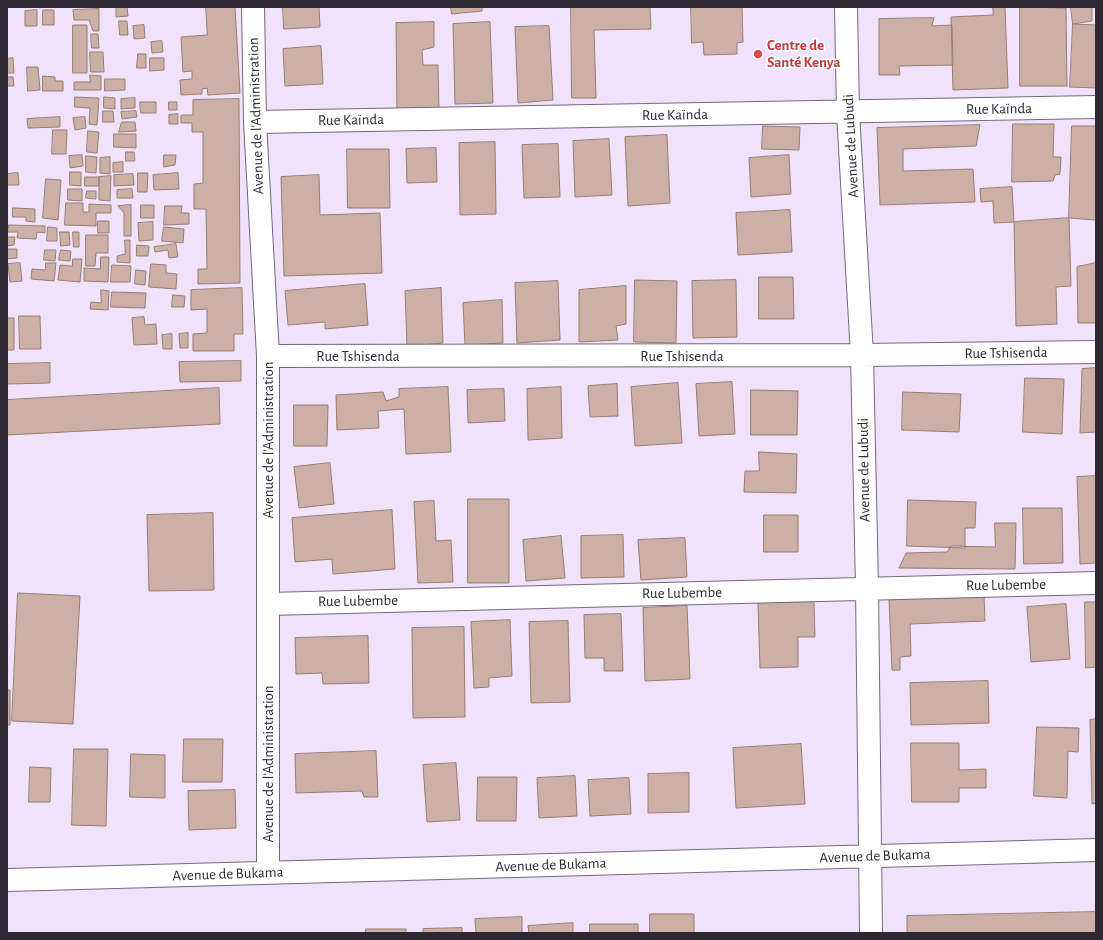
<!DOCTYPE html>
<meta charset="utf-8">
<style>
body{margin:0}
#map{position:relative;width:1103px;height:940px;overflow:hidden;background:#f1e2fb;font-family:"Alegreya Sans",sans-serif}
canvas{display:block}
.frame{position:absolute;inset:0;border:8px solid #2d2831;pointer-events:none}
</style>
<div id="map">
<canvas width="1103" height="940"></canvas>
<div class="frame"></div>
</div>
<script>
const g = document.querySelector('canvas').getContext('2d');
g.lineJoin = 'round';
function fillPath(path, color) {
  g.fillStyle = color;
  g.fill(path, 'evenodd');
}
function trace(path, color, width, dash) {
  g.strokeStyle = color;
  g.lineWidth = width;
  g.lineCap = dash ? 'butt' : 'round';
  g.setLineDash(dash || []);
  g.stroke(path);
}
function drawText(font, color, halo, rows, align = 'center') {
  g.font = font + ' "Alegreya Sans",sans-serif';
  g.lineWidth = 3;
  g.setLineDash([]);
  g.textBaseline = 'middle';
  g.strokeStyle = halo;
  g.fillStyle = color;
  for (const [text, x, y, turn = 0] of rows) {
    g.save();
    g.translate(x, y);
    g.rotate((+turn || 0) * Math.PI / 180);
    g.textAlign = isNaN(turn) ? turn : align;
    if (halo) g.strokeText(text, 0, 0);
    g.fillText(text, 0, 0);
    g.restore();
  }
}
const building = new Path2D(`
 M 127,7 L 128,16 L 116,17 L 116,8 Z
 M 206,7 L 235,7 L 240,93 L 208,95 L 207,88 L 202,89 L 202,94 L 181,95 L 180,80 L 192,79 L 192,71 L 183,72 L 181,37 L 207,35 Z
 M 283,7 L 319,7 L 320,27 L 284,29 Z
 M 451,7 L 482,7 L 482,11 L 452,14 Z
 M 571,7 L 650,7 L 651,29 L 594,30 L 596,98 L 572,98 Z
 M 691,7 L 742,7 L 743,42 L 737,43 L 737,54 L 704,55 L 703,42 L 692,43 Z
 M 993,7 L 1005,7 L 1008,88 L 953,90 L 951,17 L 993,15 Z
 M 1020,7 L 1066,8 L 1067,86 L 1020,86 Z
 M 1071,7 L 1092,7 L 1092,21 L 1073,24 Z
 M 99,9 L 99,31 L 93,31 L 89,20 L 74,20 L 73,10 Z
 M 37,10 L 37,26 L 25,26 L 25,11 Z
 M 43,10 L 54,10 L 54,25 L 43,25 Z
 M 934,18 L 932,26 L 952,25 L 953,65 L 899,66 L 900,75 L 879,75 L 879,19 Z
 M 119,21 L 127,21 L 128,35 L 120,35 Z
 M 434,22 L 434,47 L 422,50 L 423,65 L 438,65 L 439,109 L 397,110 L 396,23 Z
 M 490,22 L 493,103 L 455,104 L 453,24 Z
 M 1073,24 L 1096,25 L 1096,88 L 1070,87 Z
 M 73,25 L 87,25 L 87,73 L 73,73 Z
 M 144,25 L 145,38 L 134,39 L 133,26 Z
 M 549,26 L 553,100 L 518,103 L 515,27 Z
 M 91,34 L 98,34 L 99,48 L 92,48 Z
 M 162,41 L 163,52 L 152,53 L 151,42 Z
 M 321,46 L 323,84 L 285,86 L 283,49 Z
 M 90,52 L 103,52 L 104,72 L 91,72 Z
 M 138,54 L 146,54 L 146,68 L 137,68 Z
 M 13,58 L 14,73 L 7,73 L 7,59 Z
 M 150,58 L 164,58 L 164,70 L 150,71 Z
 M 27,67 L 38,67 L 40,90 L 28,91 Z
 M 90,75 L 101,76 L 101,90 L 74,90 L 74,82 L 90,82 Z
 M 43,76 L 55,77 L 55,81 L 63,81 L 63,91 L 43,91 Z
 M 7,77 L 13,77 L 14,86 L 7,86 Z
 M 105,79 L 125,79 L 125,90 L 105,91 Z
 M 75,97 L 99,98 L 97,125 L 89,124 L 90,108 L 75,107 Z
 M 104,97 L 115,98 L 115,109 L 104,108 Z
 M 135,98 L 135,108 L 121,109 L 121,99 Z
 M 239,99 L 240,283 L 198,284 L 198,269 L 207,269 L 206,209 L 194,209 L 194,184 L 203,183 L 203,132 L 192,132 L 192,123 L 181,123 L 181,115 L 193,115 L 193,100 Z
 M 140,102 L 156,102 L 156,113 L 141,113 Z
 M 169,102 L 177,102 L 177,110 L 169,110 Z
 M 103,111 L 113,111 L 114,122 L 103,122 Z
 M 136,111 L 137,117 L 122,119 L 121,112 Z
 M 178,114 L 178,124 L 169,124 L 169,115 Z
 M 60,117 L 60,127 L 28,128 L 27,119 Z
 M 85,117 L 86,128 L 75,130 L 73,118 Z
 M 122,122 L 135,122 L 136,131 L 119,132 Z
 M 1013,124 L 1054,124 L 1053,157 L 1061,157 L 1060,174 L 1055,175 L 1053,181 L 1012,182 Z
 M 980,125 L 976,146 L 903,149 L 903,171 L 973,169 L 975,202 L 880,205 L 877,128 Z
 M 763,126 L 800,127 L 799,150 L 762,149 Z
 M 1072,126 L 1096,126 L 1096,220 L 1069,218 Z
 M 53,130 L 67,130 L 66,154 L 52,154 Z
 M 88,131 L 99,132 L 97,153 L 87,152 Z
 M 114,134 L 136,134 L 136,148 L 114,147 Z
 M 667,135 L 670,203 L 628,206 L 625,137 Z
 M 609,139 L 612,195 L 575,197 L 573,141 Z
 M 495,142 L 496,214 L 460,215 L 459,143 Z
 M 558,144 L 560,197 L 524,198 L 522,145 Z
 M 436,148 L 437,182 L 407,183 L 406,149 Z
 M 347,149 L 389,149 L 390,208 L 348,208 Z
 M 126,152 L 134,152 L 135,161 L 126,161 Z
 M 82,155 L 83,166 L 70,168 L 69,156 Z
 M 164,155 L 176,155 L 175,165 L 164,167 Z
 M 789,155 L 791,194 L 751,197 L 749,158 Z
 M 86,156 L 97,157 L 96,173 L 86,172 Z
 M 110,157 L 110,174 L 100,173 L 100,158 Z
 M 123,162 L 123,172 L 113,172 L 113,163 Z
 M 70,172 L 81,172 L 81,186 L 70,185 Z
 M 18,173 L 19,185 L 7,185 L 7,174 Z
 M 138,173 L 148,173 L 147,192 L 138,192 Z
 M 178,173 L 179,189 L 154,190 L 153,175 Z
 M 133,174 L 134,185 L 114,186 L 114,175 Z
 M 319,175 L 320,215 L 380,213 L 382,273 L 284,276 L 281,177 Z
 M 111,176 L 110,201 L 99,200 L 99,177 Z
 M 85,177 L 99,177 L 99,186 L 85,186 Z
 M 46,179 L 61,180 L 58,220 L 43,218 Z
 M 1012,187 L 1014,222 L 994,223 L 993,201 L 981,202 L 980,189 Z
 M 68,189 L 82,189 L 82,201 L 68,200 Z
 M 132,189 L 133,198 L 117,198 L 117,190 Z
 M 87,191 L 96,191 L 96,199 L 86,198 Z
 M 66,203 L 83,203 L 83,212 L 89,212 L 89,204 L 111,205 L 111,213 L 96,213 L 96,226 L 65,225 Z
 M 131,205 L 131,236 L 124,236 L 124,213 L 118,206 Z
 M 141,205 L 154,205 L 154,218 L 141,218 Z
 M 165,206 L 182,206 L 181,213 L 189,213 L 189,224 L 164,225 Z
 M 13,208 L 35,209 L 35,222 L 26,221 L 26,217 L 13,217 Z
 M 790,210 L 792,252 L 738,255 L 736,213 Z
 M 1069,218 L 1071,286 L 1056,287 L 1057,324 L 1016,326 L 1014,222 Z
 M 98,221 L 109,221 L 109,233 L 98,233 Z
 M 153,222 L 153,240 L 139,241 L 138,223 Z
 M 9,225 L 45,226 L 45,233 L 37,232 L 36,239 L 17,238 L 18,232 L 8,232 Z
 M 48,227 L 57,228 L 57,241 L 47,241 Z
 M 164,227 L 184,229 L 183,243 L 162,241 Z
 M 60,232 L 69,232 L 70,245 L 61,246 Z
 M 73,232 L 79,232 L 79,247 L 74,247 Z
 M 86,235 L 108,235 L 108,253 L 96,253 L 95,266 L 86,266 Z
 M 7,237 L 15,237 L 14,245 L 7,246 Z
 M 125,240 L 130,240 L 130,263 L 117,262 L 117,256 L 125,254 Z
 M 176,244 L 178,257 L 169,258 L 168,250 L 155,252 L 154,247 Z
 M 137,245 L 149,246 L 148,256 L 137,256 Z
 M 7,249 L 17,249 L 17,258 L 7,259 Z
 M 45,250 L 56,250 L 55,261 L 44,260 Z
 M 61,250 L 71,251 L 70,261 L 59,260 Z
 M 101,257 L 109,257 L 108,282 L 84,281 L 84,268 L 100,269 Z
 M 73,259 L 82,259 L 80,282 L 58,280 L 60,265 L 72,266 Z
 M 20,263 L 22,281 L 10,282 L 8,264 Z
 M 46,263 L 56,263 L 54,281 L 31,279 L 32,269 L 45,270 Z
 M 1096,263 L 1096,323 L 1078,323 L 1077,267 Z
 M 151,264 L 166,265 L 166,273 L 177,274 L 176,289 L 149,287 Z
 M 112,265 L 131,266 L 130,282 L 111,282 Z
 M 136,270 L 146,271 L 145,285 L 135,284 Z
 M 759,277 L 793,277 L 794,319 L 759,319 Z
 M 635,280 L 677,281 L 676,343 L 634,342 Z
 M 736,280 L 737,337 L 693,338 L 692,281 Z
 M 558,281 L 560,340 L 517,343 L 515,283 Z
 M 365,284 L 368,325 L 325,329 L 325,322 L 288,325 L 285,291 Z
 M 626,286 L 626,324 L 616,326 L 618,340 L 579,342 L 579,290 Z
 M 242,288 L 243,334 L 234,334 L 234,351 L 193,351 L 193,334 L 207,333 L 207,309 L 191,310 L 191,290 Z
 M 441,288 L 443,343 L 407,346 L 405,291 Z
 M 101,290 L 109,291 L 108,310 L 90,309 L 91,302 L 101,303 Z
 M 112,292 L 146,293 L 145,308 L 111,307 Z
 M 173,295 L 185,296 L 184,307 L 172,307 Z
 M 502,300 L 503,343 L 465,345 L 463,303 Z
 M 19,316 L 40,316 L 41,349 L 20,349 Z
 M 144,317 L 145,325 L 156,324 L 157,344 L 134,345 L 132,318 Z
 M 7,318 L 14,318 L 14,350 L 7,350 Z
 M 188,333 L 188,348 L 180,348 L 179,334 Z
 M 172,334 L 172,349 L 163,349 L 162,335 Z
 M 241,361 L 241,381 L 180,382 L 179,362 Z
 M 50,363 L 50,383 L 7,384 L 7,364 Z
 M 1096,368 L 1096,432 L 1080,433 L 1082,369 Z
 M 1025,378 L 1064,379 L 1062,434 L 1023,432 Z
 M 732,382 L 735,434 L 699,436 L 696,384 Z
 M 678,383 L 682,443 L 635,446 L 631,387 Z
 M 617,384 L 618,416 L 590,417 L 588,386 Z
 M 448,387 L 451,452 L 406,454 L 404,409 L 378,411 L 379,428 L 337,430 L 336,395 L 383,392 L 386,401 L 399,397 L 399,389 Z
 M 561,387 L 562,438 L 528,440 L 527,389 Z
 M 219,388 L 220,424 L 7,435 L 7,400 Z
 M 504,389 L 505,421 L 468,423 L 467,390 Z
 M 751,390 L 798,391 L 797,435 L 751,435 Z
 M 903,392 L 961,394 L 959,432 L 902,430 Z
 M 294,405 L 328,405 L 327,446 L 294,446 Z
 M 759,452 L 797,454 L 796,493 L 744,492 L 745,471 L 759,471 Z
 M 330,463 L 334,504 L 299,508 L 294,467 Z
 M 1096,476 L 1096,563 L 1080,564 L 1077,477 Z
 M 468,499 L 509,499 L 509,583 L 468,583 Z
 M 908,500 L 976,502 L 975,528 L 965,528 L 965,548 L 907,546 Z
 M 434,501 L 436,541 L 451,540 L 453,582 L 418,583 L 414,502 Z
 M 1023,508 L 1062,508 L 1063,563 L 1024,564 Z
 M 392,510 L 395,569 L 333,574 L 332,559 L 295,562 L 292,518 Z
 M 213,513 L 214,590 L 149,591 L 147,515 Z
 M 764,515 L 798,515 L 798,552 L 764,552 Z
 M 995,523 L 1016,523 L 1015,569 L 899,568 L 906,553 L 947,552 L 951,546 L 995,547 Z
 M 623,535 L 624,577 L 581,578 L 581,536 Z
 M 561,536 L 565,578 L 526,581 L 523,540 Z
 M 685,538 L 687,577 L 641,580 L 638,540 Z
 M 18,593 L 80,596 L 73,724 L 12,721 Z
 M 984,595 L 985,621 L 910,624 L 911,656 L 900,657 L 900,670 L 892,670 L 889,599 Z
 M 814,602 L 815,637 L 798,637 L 798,667 L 760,668 L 758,603 Z
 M 1085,602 L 1096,602 L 1096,667 L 1086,668 Z
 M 1066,604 L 1070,659 L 1031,662 L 1027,607 Z
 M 687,606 L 690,679 L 645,681 L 643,608 Z
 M 621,614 L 623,671 L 604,671 L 604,658 L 585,658 L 584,615 Z
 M 510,620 L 512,676 L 489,678 L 489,687 L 474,688 L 471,622 Z
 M 568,621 L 570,702 L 531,703 L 529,622 Z
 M 464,627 L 465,717 L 413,718 L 412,628 Z
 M 368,636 L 369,683 L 323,684 L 322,673 L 296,674 L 295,638 Z
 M 988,681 L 989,723 L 911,725 L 910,683 Z
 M 7,690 L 10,690 L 10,725 L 7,725 Z
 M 1096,719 L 1096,803 L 1092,804 L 1090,720 Z
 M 1037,727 L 1079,728 L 1078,752 L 1068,751 L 1067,798 L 1034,796 Z
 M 184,739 L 223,739 L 222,782 L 183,782 Z
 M 911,743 L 959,743 L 959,770 L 986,769 L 986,788 L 959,788 L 959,802 L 912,802 Z
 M 801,744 L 805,804 L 736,808 L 733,748 Z
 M 74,749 L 108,749 L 106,826 L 72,825 Z
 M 376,751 L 378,797 L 364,797 L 362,791 L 296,793 L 295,754 Z
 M 131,754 L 165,755 L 165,798 L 130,797 Z
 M 456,763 L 460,820 L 427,822 L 423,765 Z
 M 30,767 L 51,768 L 50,802 L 29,802 Z
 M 689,773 L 689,812 L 648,813 L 648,774 Z
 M 575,776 L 577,816 L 539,818 L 537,778 Z
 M 478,777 L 517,777 L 516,821 L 477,821 Z
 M 629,778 L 631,814 L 590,816 L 588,780 Z
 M 235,790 L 236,828 L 189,830 L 188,791 Z
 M 1096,912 L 1096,933 L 907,933 L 907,916 Z
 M 650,914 L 694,914 L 694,933 L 650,933 Z
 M 522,917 L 522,933 L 476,933 L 475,919 Z
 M 573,923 L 573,933 L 529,933 L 528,926 Z
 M 590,924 L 638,924 L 638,933 L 590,933 Z
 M 462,928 L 462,933 L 423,933 L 423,929 Z
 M 366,929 L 406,929 L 406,933 L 366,933 Z`);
fillPath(building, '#ccafa5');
trace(building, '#977c73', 1);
const street = new Path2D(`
 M 253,7 L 255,122 L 268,356 L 268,873
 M 846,7 L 848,113 L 862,355 L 867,588 L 871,933
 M 255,122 L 1096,107
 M 268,356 L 862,355 L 1096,352
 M 268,604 L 1096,583
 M 7,880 L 1096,850`);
trace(street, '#75687d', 24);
trace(street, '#fff', 22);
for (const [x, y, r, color] of [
 [758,54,5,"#e0444e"]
]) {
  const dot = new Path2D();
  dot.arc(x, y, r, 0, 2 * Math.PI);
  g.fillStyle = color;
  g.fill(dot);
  trace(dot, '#fff', 1.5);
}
drawText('bold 15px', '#be3a42', '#fff', [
 ["Centre de",767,45],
 ["Santé Kenya",767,62]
], 'left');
drawText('15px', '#2d2831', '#fff', [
 ["Rue Kaïnda",999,109,-1],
 ["Rue Kaïnda",675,115,-1],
 ["Avenue de l'Administration",256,116,-92],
 ["Rue Kaïnda",351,120,-1],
 ["Avenue de Lubudi",851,146,-93],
 ["Rue Tshisenda",1006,353,-1],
 ["Rue Tshisenda",358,356],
 ["Rue Tshisenda",682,356],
 ["Avenue de l'Administration",268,440,-90],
 ["Avenue de Lubudi",864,470,-91],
 ["Rue Lubembe",1006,585,-1],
 ["Rue Lubembe",682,593,-1],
 ["Rue Lubembe",358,601,-1],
 ["Avenue de l'Administration",268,764,-90],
 ["Avenue de Bukama",875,856,-2],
 ["Avenue de Bukama",551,865,-2],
 ["Avenue de Bukama",228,874,-2]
]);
</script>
